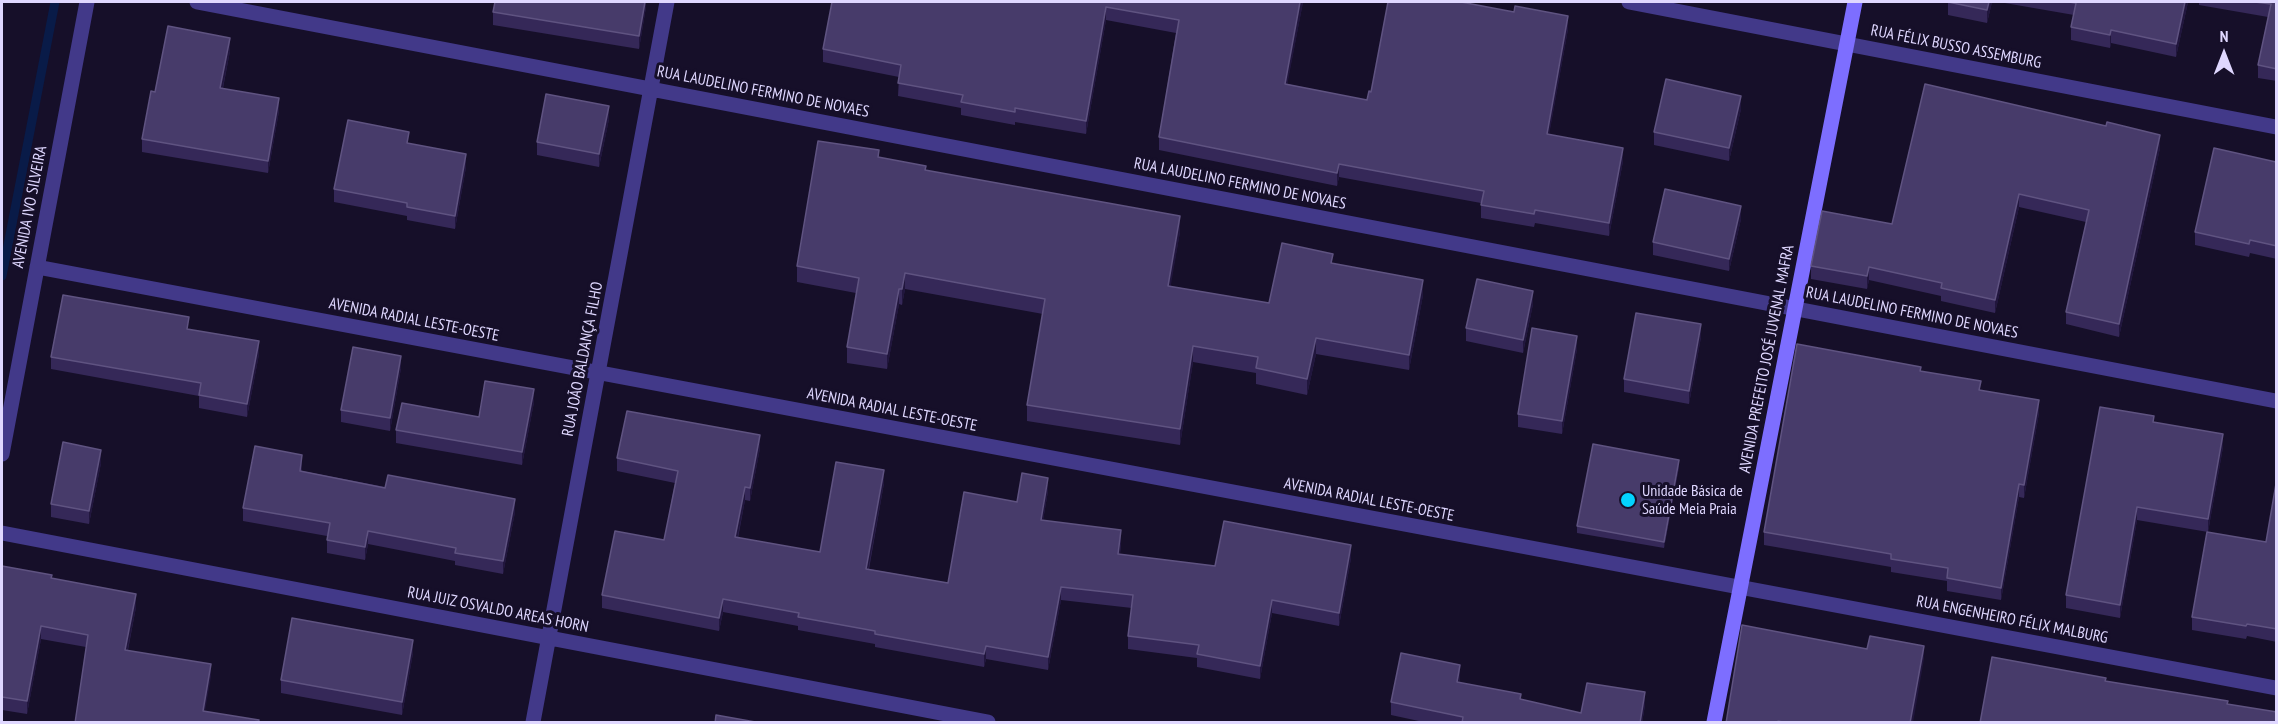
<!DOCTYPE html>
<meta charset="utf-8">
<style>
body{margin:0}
#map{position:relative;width:2278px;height:724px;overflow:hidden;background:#160f29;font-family:"PT Sans Narrow",sans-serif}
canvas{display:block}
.frame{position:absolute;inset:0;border:3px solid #dfd7ff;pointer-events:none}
.north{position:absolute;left:2194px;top:24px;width:60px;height:60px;-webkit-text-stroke:4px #160f29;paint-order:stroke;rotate:0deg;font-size:16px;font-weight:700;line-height:24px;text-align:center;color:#dfd7ff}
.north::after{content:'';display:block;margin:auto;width:21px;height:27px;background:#dfd7ff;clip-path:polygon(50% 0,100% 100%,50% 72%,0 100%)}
</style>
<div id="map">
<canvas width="2278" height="724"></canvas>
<div class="frame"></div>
<div class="north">N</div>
</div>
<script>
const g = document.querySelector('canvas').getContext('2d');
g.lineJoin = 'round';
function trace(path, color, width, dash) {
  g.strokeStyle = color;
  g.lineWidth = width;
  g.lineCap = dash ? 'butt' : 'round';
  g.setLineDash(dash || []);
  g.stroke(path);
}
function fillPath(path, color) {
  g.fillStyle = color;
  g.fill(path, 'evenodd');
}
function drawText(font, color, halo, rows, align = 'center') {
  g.font = font + ' "PT Sans Narrow",sans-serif';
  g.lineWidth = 6;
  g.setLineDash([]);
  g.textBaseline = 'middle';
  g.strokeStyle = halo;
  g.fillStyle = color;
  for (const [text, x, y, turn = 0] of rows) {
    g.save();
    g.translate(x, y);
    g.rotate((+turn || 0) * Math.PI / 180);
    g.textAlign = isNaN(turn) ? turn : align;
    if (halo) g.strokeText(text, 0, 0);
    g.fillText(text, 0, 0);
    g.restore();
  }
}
trace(new Path2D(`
 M 2,276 L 55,2`), '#091b48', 9);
trace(new Path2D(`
 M 197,2 L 2276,401
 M 1629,2 L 2276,127
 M 37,267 L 2276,688
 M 2,454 L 87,2
 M 2,533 L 988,722
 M 533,722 L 667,2`), '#423989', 15);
trace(new Path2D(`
 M 1714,722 L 1855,2`), '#7d6eff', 15);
fillPath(new Path2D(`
 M 646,2 L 646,7 L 639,49 L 493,25 L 493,12 Z
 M 832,2 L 1303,2 L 1287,84 L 1367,100 L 1371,92 L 1568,29 L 1549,134 L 1623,161 L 1609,236 L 1535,223 L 1534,227 L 1481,218 L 1481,203 L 1339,177 L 1337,186 L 1159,150 L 1159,137 L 1176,33 L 1106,20 L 1086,134 L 1015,122 L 1015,125 L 961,115 L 961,108 L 898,96 L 899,77 L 823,62 L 823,49 Z
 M 1948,2 L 1992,2 L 1987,23 L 1948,15 Z
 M 1999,2 L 2188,2 L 2176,57 L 2111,43 L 2110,48 L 2071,40 L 2071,27 L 2074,15 Z
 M 2199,2 L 2277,2 L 2277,81 L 2258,78 L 2258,65 L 2268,17 L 2199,5 Z
 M 230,51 L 223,88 L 279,111 L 268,173 L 142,152 L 142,139 L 155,92 Z
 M 1741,109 L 1729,161 L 1654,145 L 1654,132 Z
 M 609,119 L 599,167 L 537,155 L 537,142 Z
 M 409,143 L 466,167 L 455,229 L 407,220 L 407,216 L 334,202 L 334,189 Z
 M 2160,148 L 2119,337 L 2066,324 L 2066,312 L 2086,222 L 2019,207 L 1995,313 L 1941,301 L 1941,296 L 1869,280 L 1867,289 L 1811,279 L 1811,266 L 1892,224 Z
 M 879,158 L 926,170 L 1180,232 L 1170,286 L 1269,303 L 1333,263 L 1423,295 L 1409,370 L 1316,354 L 1307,395 L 1256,384 L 1256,373 L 1193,362 L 1180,445 L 1027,421 L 1027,405 L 1043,314 L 905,289 L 902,305 L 899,304 L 887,369 L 847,363 L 847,347 L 856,293 L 797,282 L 797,266 Z
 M 2277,161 L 2277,259 L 2250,253 L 2249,257 L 2195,245 L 2195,232 Z
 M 1741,219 L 1729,271 L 1653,255 L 1653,242 Z
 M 1533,304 L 1523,353 L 1466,341 L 1466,328 Z
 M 189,329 L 259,354 L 247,417 L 199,408 L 199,396 L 51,369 L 51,357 Z
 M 1701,337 L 1689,404 L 1624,392 L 1624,379 Z
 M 1577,349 L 1562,434 L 1518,427 L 1518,414 Z
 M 401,368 L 390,431 L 341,422 L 341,410 Z
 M 1921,371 L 1981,390 L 2039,413 L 2024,498 L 2019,497 L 2001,600 L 1947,591 L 1947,581 L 1891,572 L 1891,567 L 1764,545 L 1764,532 Z
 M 534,402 L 522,465 L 396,443 L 396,430 L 479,417 Z
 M 2154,422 L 2223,447 L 2208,532 L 2137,520 L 2120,618 L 2066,608 L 2066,595 Z
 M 760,448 L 750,501 L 745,500 L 738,538 L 820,552 L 884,483 L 869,569 L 948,583 L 1017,502 L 1048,491 L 1043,520 L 1121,543 L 1120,554 L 1215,566 L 1351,558 L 1339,626 L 1272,613 L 1260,679 L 1197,667 L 1197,658 L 1128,649 L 1128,636 L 1132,608 L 1061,600 L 1048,670 L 986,659 L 984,667 L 875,647 L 875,644 L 798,630 L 798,626 L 723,612 L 719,631 L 602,608 L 602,595 L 664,540 L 675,483 L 617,471 L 617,458 Z
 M 101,463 L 89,524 L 51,517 L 51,504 Z
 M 302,467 L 302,471 L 515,512 L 503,574 L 455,565 L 455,561 L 368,544 L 365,560 L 327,553 L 327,536 L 243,521 L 243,508 Z
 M 1679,467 L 1664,548 L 1577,533 L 1577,526 Z
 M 2277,478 L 2277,642 L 2247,636 L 2246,639 L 2192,630 L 2192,617 L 2266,542 Z
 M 2,566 L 52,578 L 136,607 L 128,650 L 211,677 L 75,723 L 86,647 L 41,639 L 27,714 L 2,710 Z
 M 413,653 L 402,715 L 281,693 L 281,680 Z
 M 1460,678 L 1459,683 L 1521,700 L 1581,713 L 1645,705 L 1642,723 L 1428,723 L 1391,715 L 1391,702 Z`), '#352858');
fillPath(new Path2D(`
 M 645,2 L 646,2 L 646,7 L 639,49 L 639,36 Z
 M 1300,2 L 1303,2 L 1285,97 L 1285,84 Z
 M 1989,2 L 1992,2 L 1987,23 L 1987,10 Z
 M 2185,2 L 2188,2 L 2176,57 L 2176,44 Z
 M 1106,7 L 1106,20 L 1086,134 L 1086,121 Z
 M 1568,16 L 1568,29 L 1547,147 L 1547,134 Z
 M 2111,30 L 2111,43 L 2110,48 L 2110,35 Z
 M 230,38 L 230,51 L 220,101 L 220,88 Z
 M 1741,96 L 1741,109 L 1729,161 L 1729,148 Z
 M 279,98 L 279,111 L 268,173 L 268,161 Z
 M 609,106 L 609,119 L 599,167 L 599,154 Z
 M 2160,135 L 2160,148 L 2119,337 L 2119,324 Z
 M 1623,148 L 1623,161 L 1609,236 L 1609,223 Z
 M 466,154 L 466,167 L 455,229 L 455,216 Z
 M 1339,164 L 1339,177 L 1337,186 L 1337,173 Z
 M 2019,194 L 2019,207 L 1995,313 L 1995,300 Z
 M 1741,206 L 1741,219 L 1729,271 L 1729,259 Z
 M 1180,216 L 1180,232 L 1168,302 L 1168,286 Z
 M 1869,267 L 1869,280 L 1867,289 L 1867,276 Z
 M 905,273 L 905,289 L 902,305 L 902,289 Z
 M 1423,280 L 1423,295 L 1409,370 L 1409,355 Z
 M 899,289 L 899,304 L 887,369 L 887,354 Z
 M 1533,291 L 1533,304 L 1523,353 L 1523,340 Z
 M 1701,324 L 1701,337 L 1689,404 L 1689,391 Z
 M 1577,336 L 1577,349 L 1562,434 L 1562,421 Z
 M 1316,338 L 1316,354 L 1307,395 L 1307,379 Z
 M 259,341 L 259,354 L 247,417 L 247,404 Z
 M 1193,346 L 1193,362 L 1180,445 L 1180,429 Z
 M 401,356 L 401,368 L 390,431 L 390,418 Z
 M 534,389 L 534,402 L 522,465 L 522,452 Z
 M 2039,400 L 2039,413 L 2024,498 L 2024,485 Z
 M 2223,434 L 2223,447 L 2208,532 L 2208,519 Z
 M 760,435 L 760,448 L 750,501 L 750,488 Z
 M 101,450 L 101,463 L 89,524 L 89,511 Z
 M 302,455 L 302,467 L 300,484 L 300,471 Z
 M 1679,460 L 1679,467 L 1664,548 L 1664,542 Z
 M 884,470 L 884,483 L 866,582 L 866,569 Z
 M 1048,478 L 1048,491 L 1041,533 L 1041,520 Z
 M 2019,484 L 2019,497 L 2001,600 L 2001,588 Z
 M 745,487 L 745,500 L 735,550 L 735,537 Z
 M 515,499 L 515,512 L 503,574 L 503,561 Z
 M 2137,507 L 2137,520 L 2120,618 L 2120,605 Z
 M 1121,530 L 1121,543 L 1118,567 L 1118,554 Z
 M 368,531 L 368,544 L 365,560 L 365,547 Z
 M 1351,545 L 1351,558 L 1339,626 L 1339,613 Z
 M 1061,587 L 1061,600 L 1048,670 L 1048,657 Z
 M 136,594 L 136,607 L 125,663 L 125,650 Z
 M 723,599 L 723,612 L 719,631 L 719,618 Z
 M 1272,600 L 1272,613 L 1260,679 L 1260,666 Z
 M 41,626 L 41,639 L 27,714 L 27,701 Z
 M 413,640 L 413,653 L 402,715 L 402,702 Z
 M 986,646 L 986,659 L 984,667 L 984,654 Z
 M 1924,646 L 1924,659 L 1913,723 L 1910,723 Z
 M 211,664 L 211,677 L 203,723 L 203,711 Z
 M 1460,665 L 1460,678 L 1457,695 L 1457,682 Z
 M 1645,692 L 1645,705 L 1642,723 L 1640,723 Z`), '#21163d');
const building = new Path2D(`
 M 495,2 L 645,2 L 639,36 L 493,12 Z
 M 832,2 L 1300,2 L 1285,84 L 1367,100 L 1369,91 L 1371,92 L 1388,2 L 1461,2 L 1514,12 L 1515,6 L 1568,16 L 1547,134 L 1623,148 L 1609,223 L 1535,210 L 1534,214 L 1481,205 L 1484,191 L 1339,164 L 1337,173 L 1159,137 L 1179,20 L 1106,7 L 1086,121 L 1015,108 L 1015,112 L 961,102 L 963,95 L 898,83 L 901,65 L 823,49 Z
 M 1948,2 L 1989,2 L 1987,10 Z
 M 2069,2 L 2185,2 L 2176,44 L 2111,30 L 2110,35 L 2071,27 L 2076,3 Z
 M 2255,2 L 2277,2 L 2277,69 L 2258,65 L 2271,4 Z
 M 168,26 L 230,38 L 220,88 L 279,98 L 268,161 L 142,139 L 151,91 L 155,92 Z
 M 1666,79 L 1741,96 L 1729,148 L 1654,132 Z
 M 1925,84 L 2106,126 L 2107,122 L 2160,135 L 2119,324 L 2066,312 L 2089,210 L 2019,194 L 1995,300 L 1941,288 L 1942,283 L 1869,267 L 1867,276 L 1811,266 L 1822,211 L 1892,224 Z
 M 546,94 L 609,106 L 599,154 L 537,142 Z
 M 348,120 L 409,132 L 407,143 L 466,154 L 455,216 L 407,207 L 407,203 L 334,189 Z
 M 818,141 L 879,150 L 878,157 L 926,166 L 925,170 L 1180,216 L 1168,286 L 1269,303 L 1282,243 L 1333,254 L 1331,263 L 1423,280 L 1409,355 L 1316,338 L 1307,379 L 1256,368 L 1258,357 L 1193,346 L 1180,429 L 1027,405 L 1045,299 L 905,273 L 902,289 L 899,289 L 887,354 L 847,347 L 859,278 L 797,266 Z
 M 2214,148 L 2276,162 L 2277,161 L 2277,246 L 2250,240 L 2249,244 L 2195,232 Z
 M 1665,189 L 1741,206 L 1729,259 L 1653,242 Z
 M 1477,279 L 1533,291 L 1523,340 L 1466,328 Z
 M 63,295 L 189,317 L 187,329 L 259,341 L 247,404 L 199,395 L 201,383 L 51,357 Z
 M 1636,313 L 1701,324 L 1689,391 L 1624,379 Z
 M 1532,328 L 1577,336 L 1562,421 L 1518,414 Z
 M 1797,344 L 1921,367 L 1920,371 L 1981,381 L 1979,390 L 2039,400 L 2024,485 L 2019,484 L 2001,588 L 1947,578 L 1948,568 L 1891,559 L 1891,554 L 1764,532 Z
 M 353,347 L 401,356 L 390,418 L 341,410 Z
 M 485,381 L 534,389 L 522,452 L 396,430 L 402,403 L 479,417 Z
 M 2100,407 L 2154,416 L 2153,422 L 2223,434 L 2208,519 L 2137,507 L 2120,605 L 2066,595 Z
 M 627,411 L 760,435 L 750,488 L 745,487 L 735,537 L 820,552 L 836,462 L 884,470 L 866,569 L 948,583 L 964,492 L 1017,502 L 1022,473 L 1048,478 L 1041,520 L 1121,530 L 1118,554 L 1215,566 L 1224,521 L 1351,545 L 1339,613 L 1272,600 L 1260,666 L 1197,654 L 1199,645 L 1128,636 L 1133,595 L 1061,587 L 1048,657 L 986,646 L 984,654 L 875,634 L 875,631 L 798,617 L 799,613 L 723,599 L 719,618 L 602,595 L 615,531 L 664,540 L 678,471 L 617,458 Z
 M 63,442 L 101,450 L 89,511 L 51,504 Z
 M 1593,444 L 1679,460 L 1664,542 L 1577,526 Z
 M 255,446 L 302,455 L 300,471 L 385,488 L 388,475 L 515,499 L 503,561 L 455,553 L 456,548 L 368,531 L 365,547 L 327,540 L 330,523 L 243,508 Z
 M 2277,478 L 2277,629 L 2247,624 L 2246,626 L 2192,617 L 2207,532 L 2266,542 Z
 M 2,566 L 52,575 L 51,578 L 136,594 L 125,650 L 211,664 L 203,711 L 259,720 L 258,723 L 75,723 L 88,635 L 41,626 L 27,701 L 2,697 Z
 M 292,618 L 413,640 L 402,702 L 281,680 Z
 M 1742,625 L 1867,649 L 1870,636 L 1924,646 L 1910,723 L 1788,723 L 1778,721 L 1777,723 L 1726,723 Z
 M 1401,653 L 1460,665 L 1457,682 L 1521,694 L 1520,699 L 1581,713 L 1587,683 L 1645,692 L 1640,723 L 1462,723 L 1463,717 L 1391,702 Z
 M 1992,657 L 2106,678 L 2105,681 L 2228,701 L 2227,704 L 2277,712 L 2277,723 L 1980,723 Z
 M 716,715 L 761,723 L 715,723 Z`);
fillPath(building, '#473b6a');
trace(building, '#5f5381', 1.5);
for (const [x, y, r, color] of [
 [1628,500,8,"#03d3ff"]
]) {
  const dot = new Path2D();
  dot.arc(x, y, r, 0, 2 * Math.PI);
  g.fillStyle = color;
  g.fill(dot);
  trace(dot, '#160f29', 2);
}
drawText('16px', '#dfd7ff', '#160f29', [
 ["RUA FÉLIX BUSSO ASSEMBURG",1956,47,11],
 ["RUA LAUDELINO FERMINO DE NOVAES",763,92,11],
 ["RUA LAUDELINO FERMINO DE NOVAES",1240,184,11],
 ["AVENIDA IVO SILVEIRA",30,207,-79],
 ["RUA LAUDELINO FERMINO DE NOVAES",1912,313,11],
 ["AVENIDA RADIAL LESTE-OESTE",414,320,11],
 ["RUA JOÃO BALDANÇA FILHO",583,359,-79],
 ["AVENIDA PREFEITO JOSÉ JUVENAL MAFRA",1767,359,-79],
 ["AVENIDA RADIAL LESTE-OESTE",892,410,11],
 ["AVENIDA RADIAL LESTE-OESTE",1369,500,11],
 ["RUA JUIZ OSVALDO AREAS HORN",498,610,11],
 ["RUA ENGENHEIRO FÉLIX MALBURG",2012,620,11]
]);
drawText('16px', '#dfd7ff', '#160f29', [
 ["Unidade Básica de",1642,491],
 ["Saúde Meia Praia",1642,509]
], 'left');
</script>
